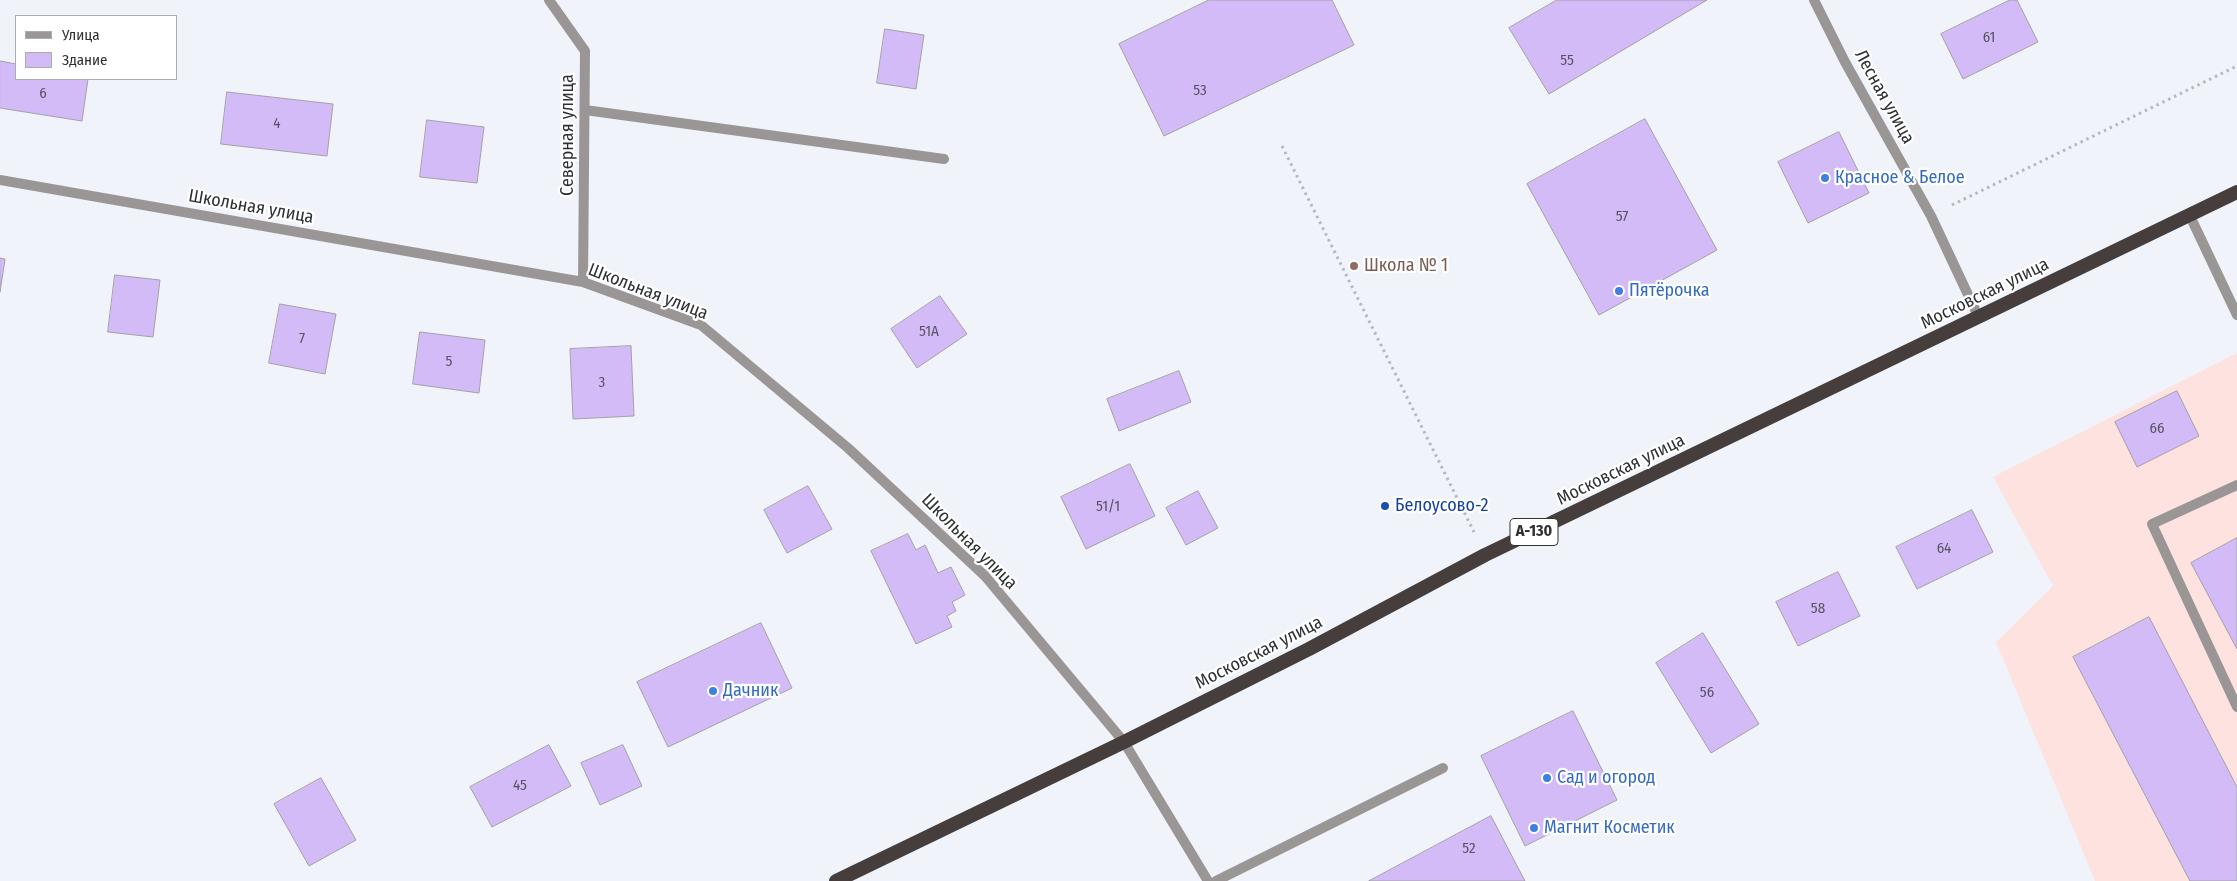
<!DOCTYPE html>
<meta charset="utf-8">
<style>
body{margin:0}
#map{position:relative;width:2237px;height:881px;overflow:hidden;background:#f0f3fa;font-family:"Fira Sans Condensed",sans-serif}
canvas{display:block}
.legend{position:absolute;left:15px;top:15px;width:162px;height:65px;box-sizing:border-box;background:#fff;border:1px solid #abacad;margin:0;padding:6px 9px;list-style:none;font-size:15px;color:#2e3032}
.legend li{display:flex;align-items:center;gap:10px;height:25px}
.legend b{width:25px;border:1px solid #abacad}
</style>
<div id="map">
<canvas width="2237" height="881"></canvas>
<ul class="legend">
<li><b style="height:6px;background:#9a9695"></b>Улица</li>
<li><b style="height:14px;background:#d3bbf7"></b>Здание</li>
</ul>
</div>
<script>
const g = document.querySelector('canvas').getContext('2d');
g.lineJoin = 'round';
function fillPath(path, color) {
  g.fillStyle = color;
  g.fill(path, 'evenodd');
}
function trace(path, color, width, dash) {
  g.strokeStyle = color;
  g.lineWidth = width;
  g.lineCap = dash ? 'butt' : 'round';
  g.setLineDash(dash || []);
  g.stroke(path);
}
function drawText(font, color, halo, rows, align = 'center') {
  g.font = font + ' "Fira Sans Condensed",sans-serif';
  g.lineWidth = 4.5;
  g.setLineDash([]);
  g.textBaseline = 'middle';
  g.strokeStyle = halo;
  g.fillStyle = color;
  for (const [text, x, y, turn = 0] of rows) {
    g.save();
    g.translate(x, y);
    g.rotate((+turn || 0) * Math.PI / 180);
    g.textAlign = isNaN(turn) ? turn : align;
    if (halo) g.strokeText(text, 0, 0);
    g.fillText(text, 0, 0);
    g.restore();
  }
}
fillPath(new Path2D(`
 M 2237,353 L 2237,881 L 2095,881 L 1996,642 L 2053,586 L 1993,477 Z`), '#fde2e0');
const building = new Path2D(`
 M 1209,0 L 1332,0 L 1354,45 L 1164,136 L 1119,44 Z
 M 1557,0 L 1707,0 L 1549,94 L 1509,28 Z
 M 2010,0 L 2017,0 L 2038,42 L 1963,79 L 1941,34 Z
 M 885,29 L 924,35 L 916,89 L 877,83 Z
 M 0,61 L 16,64 L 16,79 L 88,79 L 82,121 L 0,108 Z
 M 227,92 L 333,104 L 327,156 L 221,144 Z
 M 1645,119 L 1717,250 L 1599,315 L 1527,184 Z
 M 427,120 L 484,127 L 477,183 L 420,177 Z
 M 1839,132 L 1869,193 L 1808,223 L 1778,162 Z
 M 0,258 L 5,259 L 0,292 Z
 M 115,275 L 160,280 L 153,337 L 108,332 Z
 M 940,296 L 967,334 L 917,368 L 891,329 Z
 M 280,304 L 336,314 L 325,374 L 269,363 Z
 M 420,332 L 485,340 L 479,393 L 413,384 Z
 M 631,346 L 634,416 L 573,419 L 570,349 Z
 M 1179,371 L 1191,402 L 1119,431 L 1107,399 Z
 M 2177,391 L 2199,436 L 2137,467 L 2115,422 Z
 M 1130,464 L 1155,516 L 1086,549 L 1061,497 Z
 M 808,486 L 832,529 L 787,553 L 764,510 Z
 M 1198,491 L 1218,528 L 1186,545 L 1166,508 Z
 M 1972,510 L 1993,552 L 1917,589 L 1896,547 Z
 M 908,534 L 916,550 L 925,545 L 938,573 L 951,567 L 965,595 L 952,602 L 956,611 L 947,616 L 952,627 L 916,644 L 871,551 Z
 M 2237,538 L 2237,649 L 2191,563 Z
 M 1838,572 L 1860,616 L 1798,646 L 1776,602 Z
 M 2149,617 L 2237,787 L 2237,881 L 2190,881 L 2073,657 Z
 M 761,623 L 792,688 L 668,747 L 637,682 Z
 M 1703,633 L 1759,724 L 1711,753 L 1656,663 Z
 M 1573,711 L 1617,800 L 1525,846 L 1481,756 Z
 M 549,745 L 571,786 L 492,827 L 470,787 Z
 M 623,745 L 642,786 L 600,805 L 581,763 Z
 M 321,778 L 356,840 L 309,866 L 274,804 Z
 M 1491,816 L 1525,881 L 1369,881 Z`);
fillPath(building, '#d3bbf7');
trace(building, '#a3a0a7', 1);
trace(new Path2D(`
 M 1282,146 L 1474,532
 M 1952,205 L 2237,66`), '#b6b8be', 3, [2.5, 4]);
trace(new Path2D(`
 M 2190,216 L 2237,315
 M 2237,485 L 2152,524 L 2237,707
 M 1216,881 L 1443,768`), '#9a9695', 10);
trace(new Path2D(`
 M 549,0 L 585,51 L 583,282
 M 1814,0 L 1845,62 L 1931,216 L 1979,318
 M 585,110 L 944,159
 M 0,180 L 583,282 L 701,325 L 848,448 L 985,576 L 1124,742 L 1208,881`), '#9a9695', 10);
trace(new Path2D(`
 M 836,881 L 1124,742 L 1309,649 L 1485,555 L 2237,192`), '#463e3d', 14);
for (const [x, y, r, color] of [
 [1825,178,5,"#3f7fe0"],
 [1354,266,5,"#8d6e63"],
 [1619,291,5,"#3f7fe0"],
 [1385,506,5,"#1a4fb4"],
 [713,691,5,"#3f7fe0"],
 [1547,778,5,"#3f7fe0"],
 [1534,828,5,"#3f7fe0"]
]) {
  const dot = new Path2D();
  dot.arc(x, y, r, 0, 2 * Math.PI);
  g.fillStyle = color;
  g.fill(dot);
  trace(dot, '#fff', 2);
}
drawText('15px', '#575363', null, [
 ["61",1989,38],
 ["55",1567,61],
 ["53",1200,91],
 ["6",43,94],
 ["4",277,124],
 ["57",1622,217],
 ["51А",929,332],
 ["7",302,339],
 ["5",449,362],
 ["3",602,383],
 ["66",2157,429],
 ["51/1",1108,507],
 ["64",1944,549],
 ["58",1818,609],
 ["56",1707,693],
 ["45",520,786],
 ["52",1469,849]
]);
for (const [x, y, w] of [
 [1534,532,48]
]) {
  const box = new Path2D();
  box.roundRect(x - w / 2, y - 13.5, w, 27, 4);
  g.fillStyle = '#fff';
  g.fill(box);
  trace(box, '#2e3032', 1);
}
drawText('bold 16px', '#2e3032', null, [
 ["А-130",1534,532]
]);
drawText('18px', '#2e3032', '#fff', [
 ["Лесная улица",1884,97,61],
 ["Северная улица",568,135,-90],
 ["Школьная улица",251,207,10],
 ["Школьная улица",648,292,21],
 ["Московская улица",1985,294,-26],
 ["Московская улица",1621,470,-26],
 ["Школьная улица",969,542,45],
 ["Московская улица",1259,653,-27]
]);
drawText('18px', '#366cbe', '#fff', [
 ["Красное & Белое",1835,178],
 ["Пятёрочка",1629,291],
 ["Дачник",723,691],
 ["Сад и огород",1557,778],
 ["Магнит Косметик",1544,828]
], 'left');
drawText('18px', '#785e54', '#fff', [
 ["Школа № 1",1364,266]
], 'left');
drawText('18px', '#164399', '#fff', [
 ["Белоусово-2",1395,506]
], 'left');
</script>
